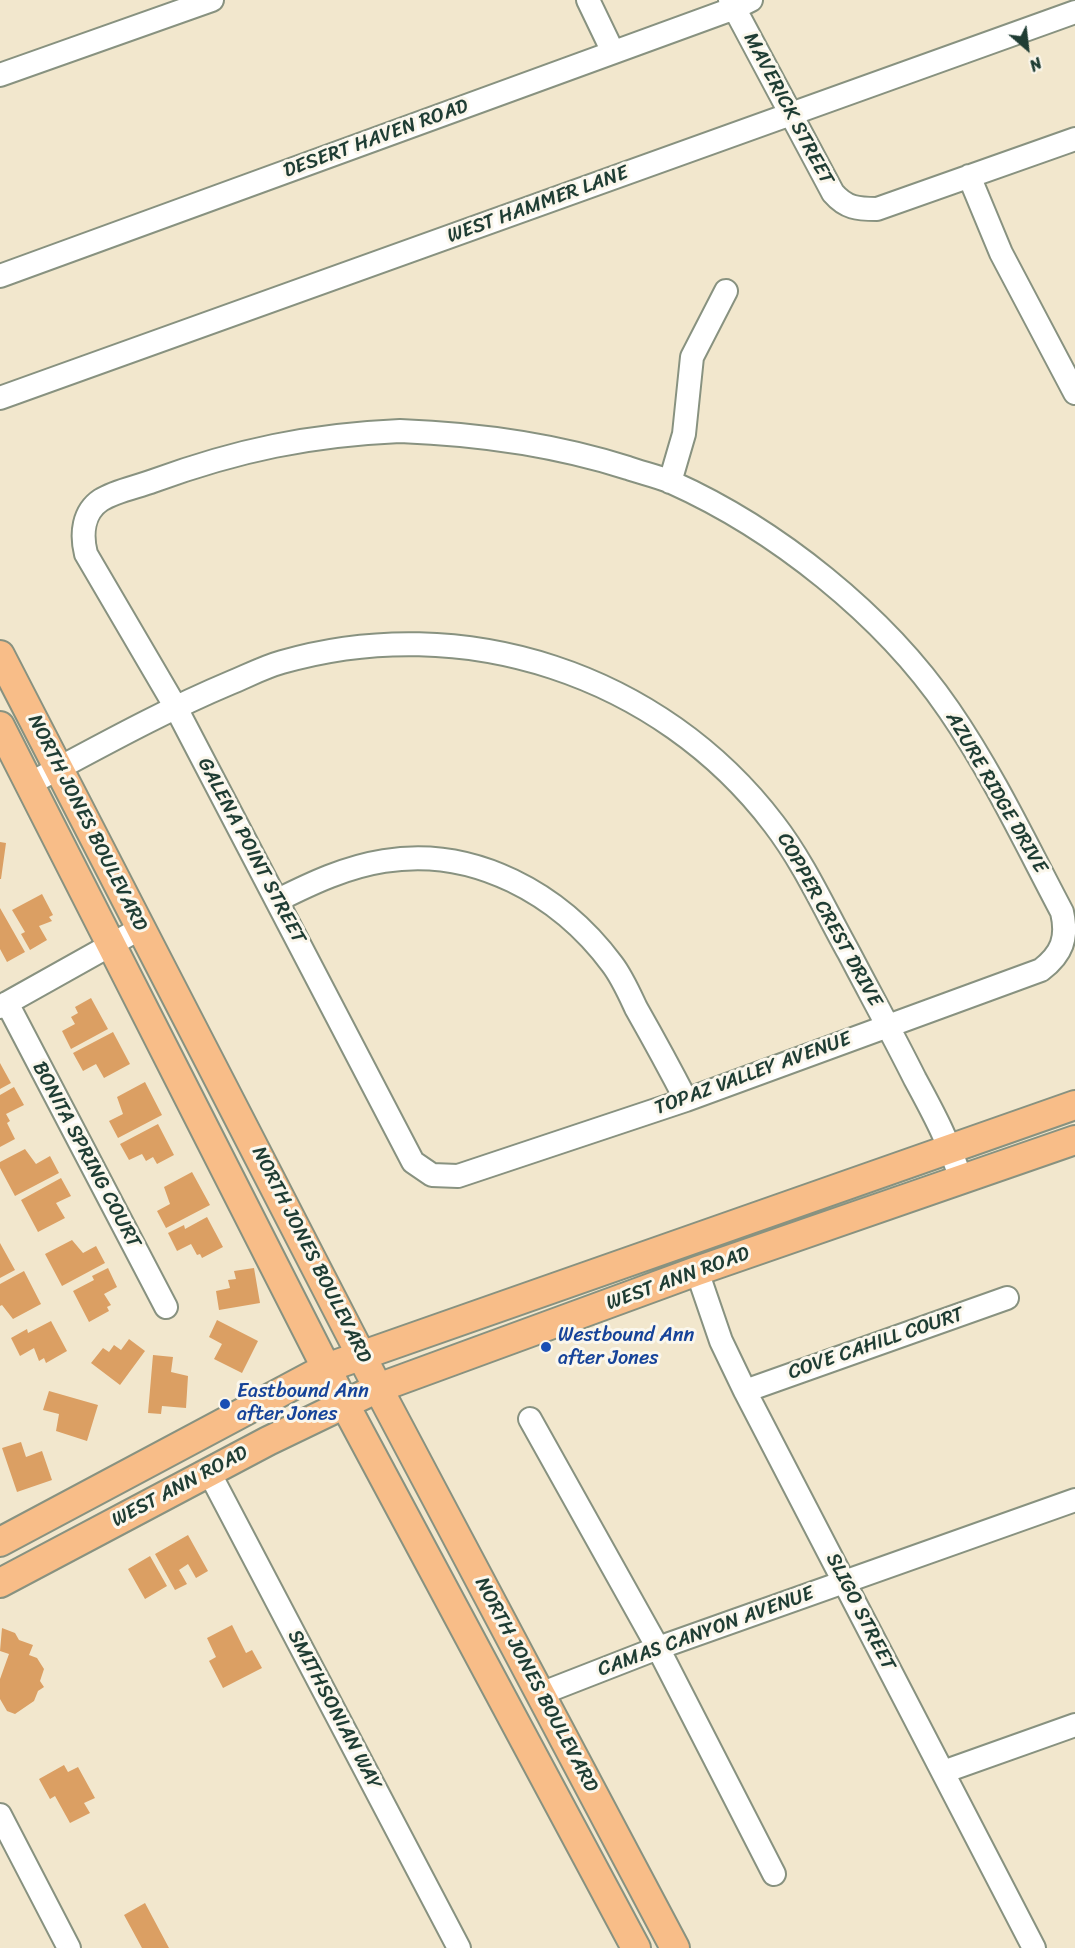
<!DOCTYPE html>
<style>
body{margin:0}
#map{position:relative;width:1075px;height:1948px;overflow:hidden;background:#f2e7cd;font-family:Sriracha,sans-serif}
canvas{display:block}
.north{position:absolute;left:997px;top:18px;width:60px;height:60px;-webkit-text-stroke:4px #fbf7ec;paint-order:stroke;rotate:152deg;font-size:16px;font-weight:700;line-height:24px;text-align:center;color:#1f3d34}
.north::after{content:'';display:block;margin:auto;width:21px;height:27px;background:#1f3d34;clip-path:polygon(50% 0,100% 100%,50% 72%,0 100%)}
</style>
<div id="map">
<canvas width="1075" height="1948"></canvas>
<div class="north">N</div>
</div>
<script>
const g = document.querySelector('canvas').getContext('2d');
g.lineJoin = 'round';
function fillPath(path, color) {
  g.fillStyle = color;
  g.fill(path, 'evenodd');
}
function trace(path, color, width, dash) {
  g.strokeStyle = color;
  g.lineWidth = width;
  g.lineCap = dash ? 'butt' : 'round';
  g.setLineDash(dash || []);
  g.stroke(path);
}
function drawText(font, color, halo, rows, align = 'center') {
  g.font = font + ' Sriracha,sans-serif';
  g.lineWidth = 6;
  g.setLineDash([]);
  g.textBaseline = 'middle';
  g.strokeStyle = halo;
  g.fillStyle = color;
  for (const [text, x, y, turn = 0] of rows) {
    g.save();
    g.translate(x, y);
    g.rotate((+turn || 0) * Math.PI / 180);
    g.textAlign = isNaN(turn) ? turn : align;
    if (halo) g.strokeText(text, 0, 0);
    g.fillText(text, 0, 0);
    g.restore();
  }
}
fillPath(new Path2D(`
 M 0,842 L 6,843 L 1,879 L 0,879 Z
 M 42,894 L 53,915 L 49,917 L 52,921 L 39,926 L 47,940 L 30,950 L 21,934 L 25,932 L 12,910 Z
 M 0,908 L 25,952 L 7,962 L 0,949 Z
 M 91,998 L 108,1029 L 71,1049 L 62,1031 L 75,1024 L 71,1017 L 78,1013 L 75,1007 Z
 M 113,1032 L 130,1064 L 104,1078 L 96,1064 L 83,1071 L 73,1053 Z
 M 0,1063 L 11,1083 L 0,1089 Z
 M 145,1082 L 162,1115 L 118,1138 L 109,1121 L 123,1114 L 117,1097 Z
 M 14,1087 L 24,1105 L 6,1114 L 10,1121 L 7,1123 L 15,1139 L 0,1147 L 0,1095 Z
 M 158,1124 L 174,1155 L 157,1164 L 153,1157 L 146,1161 L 142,1154 L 129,1160 L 120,1144 Z
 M 25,1149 L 36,1164 L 50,1156 L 59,1173 L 15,1196 L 0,1168 L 0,1162 Z
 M 192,1172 L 210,1205 L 166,1228 L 157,1211 L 170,1204 L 164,1187 Z
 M 61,1178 L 71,1196 L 56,1203 L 65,1218 L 38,1232 L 21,1200 Z
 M 207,1217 L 223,1247 L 202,1258 L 200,1254 L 197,1255 L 191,1244 L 177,1251 L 168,1233 L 184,1225 L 185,1229 Z
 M 72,1240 L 83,1253 L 96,1246 L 105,1263 L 62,1286 L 45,1254 Z
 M 0,1243 L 15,1270 L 0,1278 Z
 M 108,1268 L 117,1287 L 104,1294 L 111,1305 L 107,1307 L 109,1311 L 89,1322 L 73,1291 L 94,1280 L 92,1276 Z
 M 254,1268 L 260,1303 L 219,1310 L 216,1291 L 230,1288 L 228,1280 L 236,1279 L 234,1271 Z
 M 24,1271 L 41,1304 L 13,1319 L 2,1305 L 0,1306 L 0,1284 Z
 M 217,1320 L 258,1341 L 242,1373 L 214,1359 L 222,1344 L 209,1337 Z
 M 51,1321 L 67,1351 L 46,1363 L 44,1358 L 39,1361 L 34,1348 L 20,1356 L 11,1338 L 27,1329 L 28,1333 Z
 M 129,1339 L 145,1351 L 120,1385 L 91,1363 L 103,1348 L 109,1352 L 114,1345 L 121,1350 Z
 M 153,1355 L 173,1357 L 171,1372 L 188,1376 L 186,1408 L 162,1406 L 161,1414 L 148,1413 Z
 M 49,1391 L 98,1405 L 87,1441 L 56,1431 L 59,1414 L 43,1410 Z
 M 21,1442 L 26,1457 L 42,1451 L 52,1480 L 17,1492 L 2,1448 Z
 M 188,1535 L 208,1571 L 196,1578 L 188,1564 L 179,1570 L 187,1584 L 175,1590 L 155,1554 Z
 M 150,1556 L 167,1586 L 145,1599 L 128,1569 Z
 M 232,1625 L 246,1653 L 252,1650 L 262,1668 L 223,1688 L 209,1661 L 216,1657 L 207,1638 Z
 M 2,1628 L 15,1633 L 19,1640 L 33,1645 L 29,1655 L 37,1658 L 44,1669 L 40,1681 L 44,1687 L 38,1691 L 34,1701 L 15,1714 L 7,1711 L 0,1699 L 0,1679 L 9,1654 L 0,1651 Z
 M 64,1765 L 68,1772 L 78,1767 L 95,1798 L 84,1803 L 90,1813 L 70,1823 L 55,1796 L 50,1799 L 39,1779 Z
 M 145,1903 L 169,1948 L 142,1948 L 124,1915 Z`), '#db9f63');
const minor = new Path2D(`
 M 588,0 L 613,52
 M 730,0 L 833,193 C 846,208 857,209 877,209 L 1075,139
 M 0,75 L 212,0
 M 969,176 L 1001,253 L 1075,393
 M 0,276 L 735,8 L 751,0
 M 0,398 L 1075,12
 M 400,431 C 478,434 553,444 628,468 C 642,473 657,476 671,482 C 776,529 884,615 949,710 C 993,774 1026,844 1062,912 C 1068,938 1062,954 1041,970 L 686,1100 L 458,1176 L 432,1175 L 413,1162 L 175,706 L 86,554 C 81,534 83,512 101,500 C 115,491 137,487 153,481 C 238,450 310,435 400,431 Z
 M 670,482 L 684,434 L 692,357 L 726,291
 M 31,783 C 97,748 161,712 230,683 C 247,676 264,667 282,662 C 463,610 660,674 774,824 C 804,863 825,910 849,953 C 871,995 894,1037 915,1079 C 933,1112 950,1144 961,1180
 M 278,900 C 312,883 346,867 384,861 C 474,846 560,894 612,964 C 622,977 629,993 636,1008 C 653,1038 670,1069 686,1100
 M 7,1003 L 166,1307
 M 0,1007 L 141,928
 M 697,1271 L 721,1341 L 745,1391 L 1034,1948
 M 745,1391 L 1007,1298
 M 530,1419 L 658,1648 L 774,1874
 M 209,1472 L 459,1948
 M 540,1694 L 658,1648 L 1075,1500
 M 943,1772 L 1075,1725
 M 0,1815 L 69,1948`);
const major = new Path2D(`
 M 0,655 L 378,1388 L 675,1948
 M 0,726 L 344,1403 L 636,1948
 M 0,1542 L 326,1368 L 1075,1105
 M 0,1583 L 268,1441 L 378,1388 L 697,1271 L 1075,1140`);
trace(minor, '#889280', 26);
trace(major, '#889280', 32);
trace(minor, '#fff', 22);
trace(major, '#f8bd88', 28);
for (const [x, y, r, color] of [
 [546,1347,6,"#1a4fb4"],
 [225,1404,6,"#1a4fb4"]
]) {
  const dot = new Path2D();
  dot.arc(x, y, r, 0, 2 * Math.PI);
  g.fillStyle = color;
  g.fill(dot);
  trace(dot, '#fbf7ec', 2);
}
drawText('20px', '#1f3d34', '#fbf7ec', [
 ["MAVERICK STREET",788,109,62],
 ["DESERT HAVEN ROAD",376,139,-20],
 ["WEST HAMMER LANE",538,205,-20],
 ["AZURE RIDGE DRIVE",996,793,60],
 ["NORTH JONES BOULEVARD",87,823,63],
 ["GALENA POINT STREET",251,851,62],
 ["COPPER CREST DRIVE",829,920,61],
 ["TOPAZ VALLEY AVENUE",753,1074,-20],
 ["BONITA SPRING COURT",86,1155,62],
 ["NORTH JONES BOULEVARD",311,1255,63],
 ["WEST ANN ROAD",678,1279,-20],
 ["COVE CAHILL COURT",876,1344,-19],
 ["WEST ANN ROAD",180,1487,-28],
 ["SLIGO STREET",860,1612,63],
 ["CAMAS CANYON AVENUE",706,1632,-20],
 ["NORTH JONES BOULEVARD",536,1685,62],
 ["SMITHSONIAN WAY",334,1710,62]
]);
drawText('20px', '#164399', '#fbf7ec', [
 ["Westbound Ann",558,1336],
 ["after Jones",558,1359],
 ["Eastbound Ann",237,1392],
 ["after Jones",237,1415]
], 'left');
</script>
